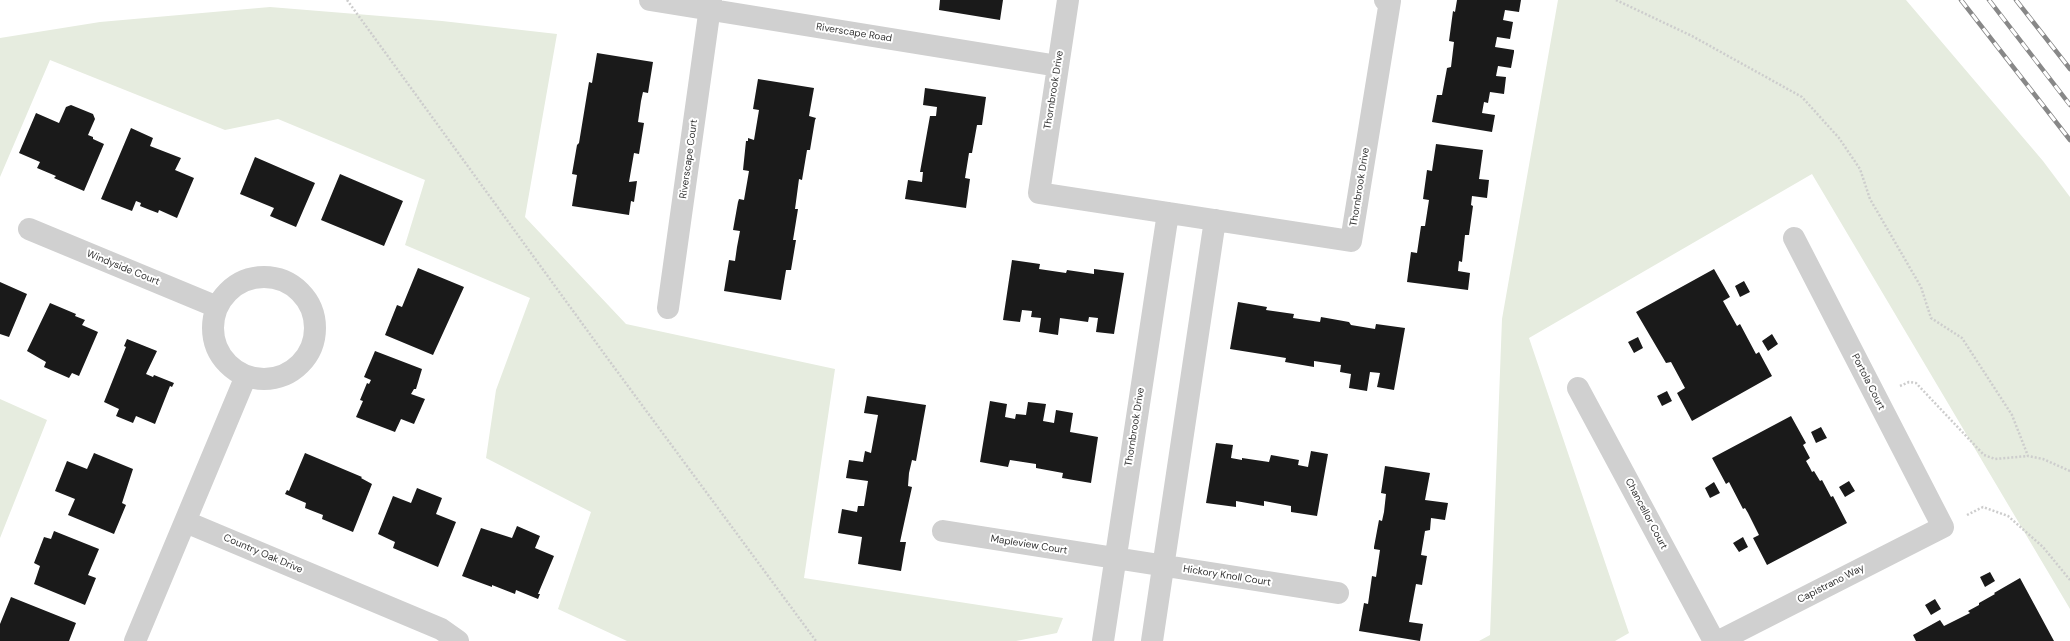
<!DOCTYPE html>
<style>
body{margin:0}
canvas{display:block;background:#fff}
</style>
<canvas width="2070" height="641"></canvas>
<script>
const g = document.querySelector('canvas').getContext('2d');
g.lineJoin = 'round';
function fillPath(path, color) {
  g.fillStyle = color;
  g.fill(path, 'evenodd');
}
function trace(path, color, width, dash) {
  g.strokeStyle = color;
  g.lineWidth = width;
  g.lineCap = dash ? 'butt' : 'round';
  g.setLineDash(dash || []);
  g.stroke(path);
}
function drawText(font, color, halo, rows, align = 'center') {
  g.font = font + ' "DM Sans",sans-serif';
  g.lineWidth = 4;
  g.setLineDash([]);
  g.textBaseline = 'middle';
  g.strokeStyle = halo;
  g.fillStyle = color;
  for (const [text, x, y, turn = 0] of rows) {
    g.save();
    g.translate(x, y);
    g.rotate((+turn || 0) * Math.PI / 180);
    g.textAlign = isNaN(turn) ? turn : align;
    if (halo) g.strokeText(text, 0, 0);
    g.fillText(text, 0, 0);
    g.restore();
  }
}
fillPath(new Path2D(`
 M 1558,0 L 1906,0 L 2043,161 L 2070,197 L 2070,609 L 1812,174 L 1529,338 L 1629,633 L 1615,641 L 1479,641 L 1490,635 L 1502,319 Z
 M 270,7 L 442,21 L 557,34 L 525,217 L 626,324 L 835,369 L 804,578 L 1063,618 L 1057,633 L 1016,641 L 627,641 L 558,609 L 591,512 L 486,458 L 496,390 L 530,298 L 405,245 L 425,180 L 278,119 L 225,130 L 50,60 L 0,177 L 0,38 L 100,22 Z
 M 0,399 L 47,420 L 0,538 Z`), '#e6ecdf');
fillPath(new Path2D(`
 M 940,0 L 1003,0 L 1000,20 L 939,10 Z
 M 1457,0 L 1521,0 L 1519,12 L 1505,10 L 1503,20 L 1513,22 L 1510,39 L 1497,37 L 1495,47 L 1514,50 L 1514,52 L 1511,68 L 1498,66 L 1496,76 L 1506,77 L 1504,94 L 1490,92 L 1488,103 L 1484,102 L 1482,113 L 1495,115 L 1492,132 L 1432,122 L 1437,95 L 1442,95 L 1447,68 L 1451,67 L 1454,42 L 1449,41 L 1453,11 L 1455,12 Z
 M 597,53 L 653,62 L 648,93 L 643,92 L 641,101 L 638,122 L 644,123 L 639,154 L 634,153 L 629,182 L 637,181 L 634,202 L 631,201 L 629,215 L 572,206 L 577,175 L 572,174 L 577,145 L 579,143 L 589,82 L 592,83 Z
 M 758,79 L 814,88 L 809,116 L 816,118 L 815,120 L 810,150 L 807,150 L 802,180 L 799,179 L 795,209 L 798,209 L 793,240 L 796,240 L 791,270 L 786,270 L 781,300 L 724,291 L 729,260 L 735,261 L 737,247 L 740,231 L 733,230 L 738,202 L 739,199 L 744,200 L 749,171 L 743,170 L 746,141 L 748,141 L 748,138 L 754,140 L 759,110 L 753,109 Z
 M 925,88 L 986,97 L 982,125 L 977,125 L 972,153 L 969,153 L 965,178 L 970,179 L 966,208 L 905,199 L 908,180 L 922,182 L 923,172 L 920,172 L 930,116 L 936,116 L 937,107 L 923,105 Z
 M 71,105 L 93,114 L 95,119 L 88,135 L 93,137 L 93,139 L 104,144 L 84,191 L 54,178 L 56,176 L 37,168 L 40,162 L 19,153 L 36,113 L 59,123 L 66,107 Z
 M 131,128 L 153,138 L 150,146 L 181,158 L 175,170 L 194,178 L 177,218 L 159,210 L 158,213 L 150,210 L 140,206 L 141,203 L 136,201 L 132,211 L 101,199 Z
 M 1436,144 L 1483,150 L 1479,179 L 1489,180 L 1487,198 L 1472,196 L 1471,205 L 1473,206 L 1469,235 L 1465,235 L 1462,262 L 1459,261 L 1458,271 L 1470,273 L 1468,290 L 1407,282 L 1411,252 L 1417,253 L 1421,226 L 1425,226 L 1429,200 L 1423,199 L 1427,170 L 1432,171 Z
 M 255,157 L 315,183 L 296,227 L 270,216 L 274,208 L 240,194 Z
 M 340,174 L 403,201 L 384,246 L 321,220 Z
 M 1012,260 L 1040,264 L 1039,269 L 1066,273 L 1067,270 L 1094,274 L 1094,269 L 1124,273 L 1114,334 L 1096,332 L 1098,318 L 1089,317 L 1088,322 L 1060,318 L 1058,335 L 1039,332 L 1041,318 L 1031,317 L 1032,311 L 1022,310 L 1020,322 L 1003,320 Z
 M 418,268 L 464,287 L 433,355 L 385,335 L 397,305 L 402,307 Z
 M 1714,269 L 1730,297 L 1723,301 L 1737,326 L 1740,324 L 1756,354 L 1759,352 L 1772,376 L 1692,421 L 1677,393 L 1685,388 L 1671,362 L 1666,363 L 1636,312 Z
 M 1744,281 L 1750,292 L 1740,297 L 1735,286 Z
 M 0,282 L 27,294 L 9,337 L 0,334 Z
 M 1238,302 L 1267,307 L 1266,310 L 1294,314 L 1293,318 L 1320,322 L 1321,317 L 1349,322 L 1351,325 L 1375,329 L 1376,324 L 1405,328 L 1394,390 L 1377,387 L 1380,373 L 1370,372 L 1367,391 L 1349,388 L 1351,374 L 1340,372 L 1341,365 L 1314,361 L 1314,367 L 1285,362 L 1286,358 L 1230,349 Z
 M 50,303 L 76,314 L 75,316 L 85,320 L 82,325 L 98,332 L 79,376 L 72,373 L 69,378 L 44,367 L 46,362 L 27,351 Z
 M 1772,334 L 1778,344 L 1768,351 L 1762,341 Z
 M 1638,337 L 1643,348 L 1634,353 L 1628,342 Z
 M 127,339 L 157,351 L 146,374 L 153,377 L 154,375 L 174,383 L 172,387 L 170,386 L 155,424 L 136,416 L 133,423 L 116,416 L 119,409 L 104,402 L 126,347 L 124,346 Z
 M 375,351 L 422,369 L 416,389 L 414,389 L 411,394 L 425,399 L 414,424 L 401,419 L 395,432 L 356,417 L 363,401 L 360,400 L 367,383 L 369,384 L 371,380 L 364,377 Z
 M 1667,391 L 1672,401 L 1662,406 L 1657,396 Z
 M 867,396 L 926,405 L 916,461 L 912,460 L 909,473 L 908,486 L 912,487 L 900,542 L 906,542 L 901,571 L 858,564 L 862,537 L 838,533 L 842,509 L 857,512 L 858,506 L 864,506 L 868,481 L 846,478 L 849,460 L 863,462 L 865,451 L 871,453 L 878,415 L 864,413 Z
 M 990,401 L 1007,404 L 1005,417 L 1015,419 L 1016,414 L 1026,415 L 1028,402 L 1046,404 L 1043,421 L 1054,423 L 1056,410 L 1073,413 L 1070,432 L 1098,437 L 1091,483 L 1062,478 L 1063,473 L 1036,468 L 1036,464 L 1010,460 L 1008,467 L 980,462 Z
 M 1791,416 L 1806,443 L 1803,445 L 1810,458 L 1806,461 L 1810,468 L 1812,472 L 1814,471 L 1820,481 L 1822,480 L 1831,497 L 1833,496 L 1847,523 L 1767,565 L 1753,538 L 1759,535 L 1748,513 L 1745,508 L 1743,509 L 1729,482 L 1726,484 L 1712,458 Z
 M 1821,427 L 1827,438 L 1816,443 L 1811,432 Z
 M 1216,443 L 1233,445 L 1231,458 L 1242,460 L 1242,458 L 1269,462 L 1271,455 L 1299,460 L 1298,465 L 1308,467 L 1311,451 L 1328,454 L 1317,516 L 1291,512 L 1291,506 L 1264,501 L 1264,506 L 1236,501 L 1236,507 L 1206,503 Z
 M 94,453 L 133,469 L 122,503 L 126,505 L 114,534 L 68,515 L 75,499 L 55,491 L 67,461 L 87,469 Z
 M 305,453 L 362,477 L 361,478 L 372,484 L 353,532 L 322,519 L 323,515 L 305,508 L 306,503 L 285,494 L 287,490 L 289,491 Z
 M 1385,466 L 1430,473 L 1425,500 L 1448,503 L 1445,520 L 1431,518 L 1430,530 L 1425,531 L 1421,555 L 1427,556 L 1422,585 L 1416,584 L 1409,622 L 1423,624 L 1420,641 L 1359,631 L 1364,603 L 1368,604 L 1372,576 L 1376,577 L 1380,550 L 1374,549 L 1374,547 L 1379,520 L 1382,521 L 1384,512 L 1386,494 L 1381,493 Z
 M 1849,481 L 1855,491 L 1845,497 L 1839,487 Z
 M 1714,482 L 1720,493 L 1710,498 L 1705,488 Z
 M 417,488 L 442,498 L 436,514 L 456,522 L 438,567 L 393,548 L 395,542 L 378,534 L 393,496 L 411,503 Z
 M 517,526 L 540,536 L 535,548 L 554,556 L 538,594 L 540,594 L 538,599 L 516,590 L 515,594 L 492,585 L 492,587 L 462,576 L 481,528 L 512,538 Z
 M 54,531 L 99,549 L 88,575 L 96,578 L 85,605 L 34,584 L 40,566 L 34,563 L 44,537 L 51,539 Z
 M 1743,537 L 1748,547 L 1739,552 L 1733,543 Z
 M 1990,572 L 1995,581 L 1985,587 L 1980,577 Z
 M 2020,578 L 2054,641 L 1916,641 L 1913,635 L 1940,620 L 1944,626 L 1970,613 L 1968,611 L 1979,605 L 1979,603 L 1995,594 L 1994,593 Z
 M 11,597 L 76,623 L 69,641 L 0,641 L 0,624 Z
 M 1935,599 L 1941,609 L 1931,615 L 1925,605 Z`), '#1a1a1a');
trace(new Path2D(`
 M 347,0 L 608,359 L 816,641
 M 1616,0 L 1692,36 L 1802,97 L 1839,138 L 1860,169 L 1870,199 L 1921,287 L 1931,318 L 1962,338 L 2012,415 L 2028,456 L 2043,459 L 2070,471
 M 1900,386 L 1909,382 L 1916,383 L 1984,455 L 1995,459 L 2028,456
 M 1967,515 L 1983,507 L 2008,516 L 2043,547 L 2070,580`), '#cdcdcd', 2.5, [2, 2]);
trace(new Path2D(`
 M 650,0 L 1058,66
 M 1068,0 L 1039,193 L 1351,241 L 1390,1 L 1385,0
 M 29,229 L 217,307
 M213 328a51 51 0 1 1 102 0a51 51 0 1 1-102 0Z
 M 668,308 L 711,0
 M 1578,388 L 1714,641
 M 186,522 L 441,629 L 458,641
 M 943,531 L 1338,593
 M 135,641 L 246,376
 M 1103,641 L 1168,213
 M 1152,641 L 1215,220
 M 1719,641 L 1943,527 L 1794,238`), '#d0d0d0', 22);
const rail = new Path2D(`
 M 1961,0 L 2070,140
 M 1989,0 L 2070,105
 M 2016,0 L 2070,69`);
trace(rail, '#888', 4.5);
trace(rail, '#fff', 3, [9]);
drawText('10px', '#333', '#fff', [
 ["Riverscape Road",854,33,9],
 ["Thornbrook Drive",1054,90,-81],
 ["Riverscape Court",689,159,-82],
 ["Thornbrook Drive",1360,187,-81],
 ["Windyside Court",123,268,22],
 ["Portola Court",1868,382,63],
 ["Thornbrook Drive",1135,427,-81],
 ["Chancellor Court",1646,514,62],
 ["Mapleview Court",1029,545,9],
 ["Country Oak Drive",263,554,23],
 ["Hickory Knoll Court",1227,576,9],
 ["Capistrano Way",1831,584,-27]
]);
</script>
